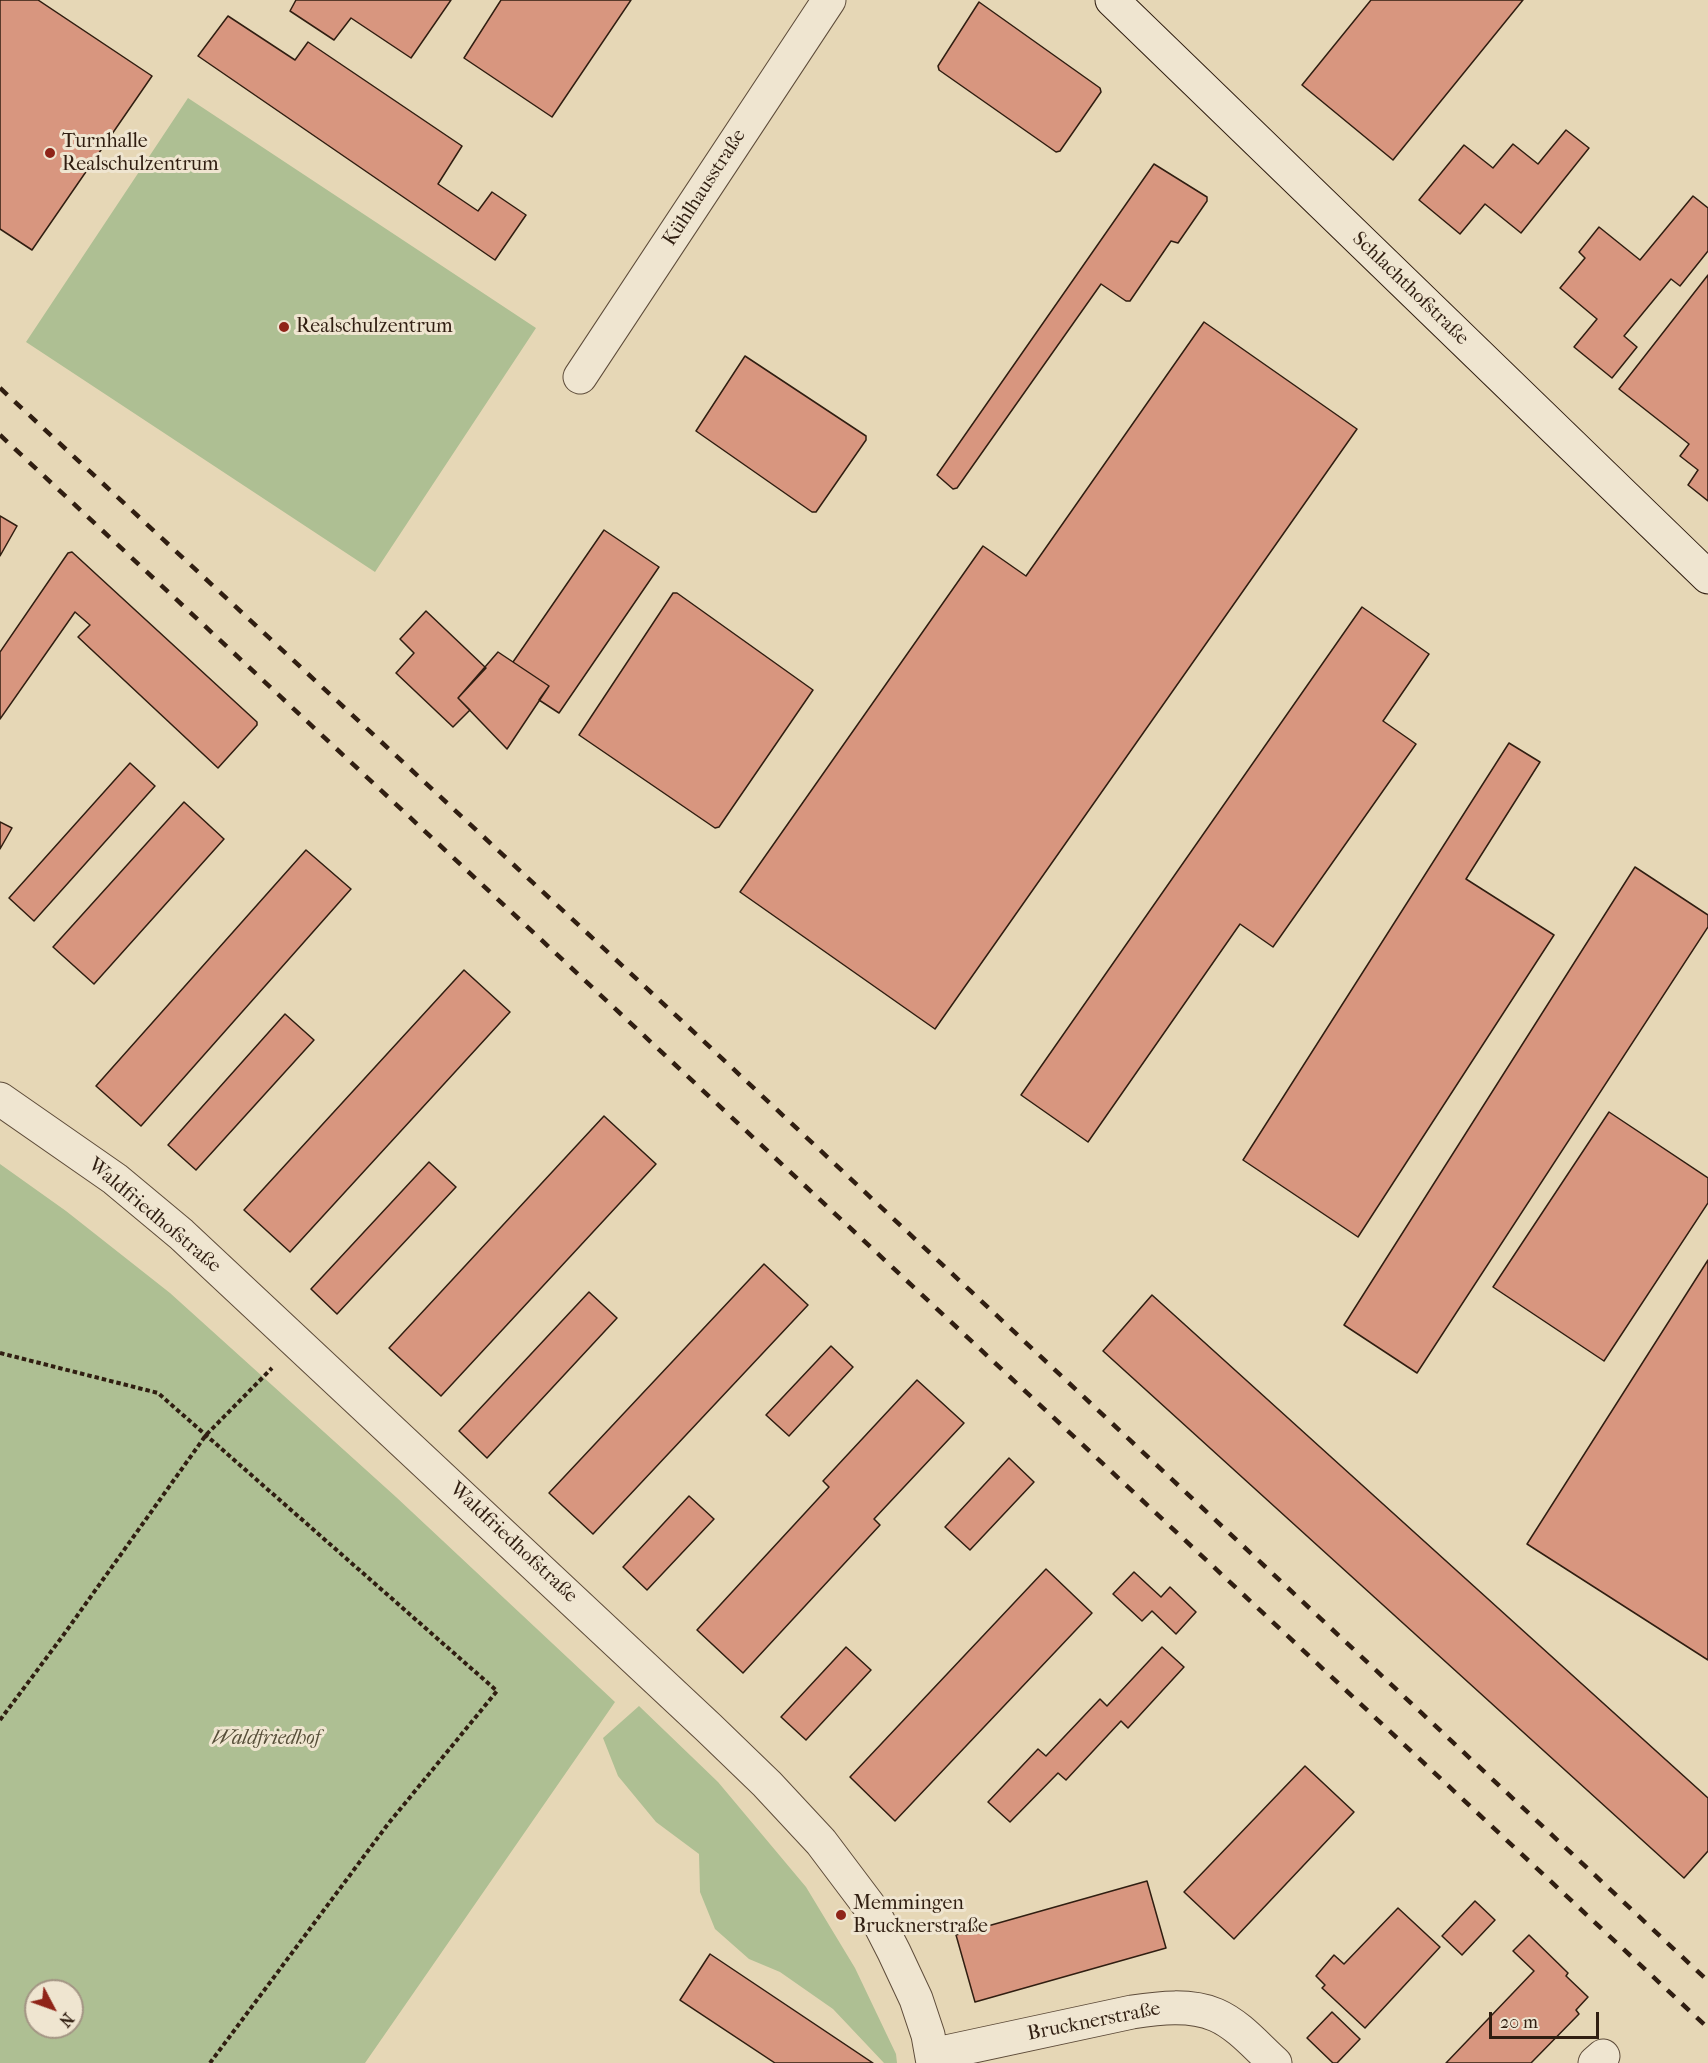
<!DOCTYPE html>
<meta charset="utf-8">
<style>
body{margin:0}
#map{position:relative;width:1708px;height:2063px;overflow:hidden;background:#e6d7b6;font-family:"IM FELL French Canon",serif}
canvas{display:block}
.north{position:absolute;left:24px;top:1979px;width:60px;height:60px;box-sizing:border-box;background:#efe5d0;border:2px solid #a39584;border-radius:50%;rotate:131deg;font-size:16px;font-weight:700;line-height:24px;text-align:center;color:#301e11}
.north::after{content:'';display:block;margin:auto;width:21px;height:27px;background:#8f2418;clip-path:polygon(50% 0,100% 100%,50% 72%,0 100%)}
.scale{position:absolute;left:1489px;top:2012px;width:110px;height:27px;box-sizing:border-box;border:3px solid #301e11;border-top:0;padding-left:8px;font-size:18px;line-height:21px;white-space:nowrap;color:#301e11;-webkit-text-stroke:4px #efe5d0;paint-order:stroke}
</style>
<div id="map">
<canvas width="1708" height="2063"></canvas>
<div class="north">N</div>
<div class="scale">20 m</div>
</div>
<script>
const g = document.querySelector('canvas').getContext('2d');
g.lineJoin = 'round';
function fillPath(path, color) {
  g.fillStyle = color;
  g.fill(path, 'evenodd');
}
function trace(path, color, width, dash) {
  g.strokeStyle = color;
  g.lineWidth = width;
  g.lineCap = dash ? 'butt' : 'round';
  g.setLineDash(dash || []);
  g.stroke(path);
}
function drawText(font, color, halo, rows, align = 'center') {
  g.font = font + ' "IM FELL French Canon",serif';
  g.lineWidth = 6;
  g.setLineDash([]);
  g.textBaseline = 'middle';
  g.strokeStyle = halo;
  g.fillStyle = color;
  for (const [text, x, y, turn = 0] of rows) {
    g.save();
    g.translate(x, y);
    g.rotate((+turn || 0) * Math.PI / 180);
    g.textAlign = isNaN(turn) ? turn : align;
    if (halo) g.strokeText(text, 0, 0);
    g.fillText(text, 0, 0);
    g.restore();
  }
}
fillPath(new Path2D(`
 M 188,98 L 536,328 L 375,572 L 26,342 Z
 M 0,1164 L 66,1211 L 170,1293 L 396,1497 L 615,1702 L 365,2063 L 0,2063 ZM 36,1991 L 72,1991 L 72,2027 L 36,2027 Z
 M 639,1706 L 718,1782 L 806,1887 L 855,1968 L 896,2054 L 897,2063 L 884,2063 L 833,2009 L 780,1972 L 749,1959 L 715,1929 L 700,1892 L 699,1854 L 656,1822 L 618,1776 L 603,1738 Z`), '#aebf93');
const building = new Path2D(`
 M 0,0 L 38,0 L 152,76 L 32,250 L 0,229 Z
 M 296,0 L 451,0 L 411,58 L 351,18 L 334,40 L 290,11 Z
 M 501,0 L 631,0 L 552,117 L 464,58 Z
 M 1371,0 L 1523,0 L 1393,160 L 1302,85 Z
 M 979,2 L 1100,88 L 1101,92 L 1060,151 L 1056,152 L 939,70 L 938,66 Z
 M 228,16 L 295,60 L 308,42 L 462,146 L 438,184 L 478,211 L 492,192 L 526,215 L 495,260 L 198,56 Z
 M 1566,130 L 1589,148 L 1521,233 L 1485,204 L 1460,234 L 1419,200 L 1464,145 L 1493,168 L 1513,144 L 1538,164 Z
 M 1154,164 L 1207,197 L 1207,201 L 1178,243 L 1171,241 L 1130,301 L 1126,301 L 1101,284 L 957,488 L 953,489 L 937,475 Z
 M 1693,196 L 1708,208 L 1708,251 L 1680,286 L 1671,279 L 1624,336 L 1637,347 L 1612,378 L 1574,347 L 1597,319 L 1560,288 L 1585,258 L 1579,252 L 1599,227 L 1640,260 Z
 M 1708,275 L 1708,501 L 1688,485 L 1698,470 L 1680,456 L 1689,444 L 1619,389 Z
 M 1204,322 L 1357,429 L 935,1029 L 740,892 L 983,546 L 1026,576 Z
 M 745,356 L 866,436 L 866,440 L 816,512 L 812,512 L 696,431 Z
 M 0,516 L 17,526 L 0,556 Z
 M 604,530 L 659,567 L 559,713 L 539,700 L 549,686 L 513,662 Z
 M 72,552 L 257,722 L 257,725 L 218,768 L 78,637 L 90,625 L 75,612 L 0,719 L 0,652 L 68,553 Z
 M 673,593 L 677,593 L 813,690 L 719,827 L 715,828 L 579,735 Z
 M 1362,607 L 1429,654 L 1383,721 L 1416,744 L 1273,947 L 1240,924 L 1088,1142 L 1021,1095 Z
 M 426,611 L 486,668 L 458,698 L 470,710 L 453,727 L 396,673 L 414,653 L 400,639 Z
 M 498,652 L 549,686 L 507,749 L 458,698 Z
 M 1509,743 L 1540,762 L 1466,879 L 1554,935 L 1358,1237 L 1243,1160 Z
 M 130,763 L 155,786 L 34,921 L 9,898 Z
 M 184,802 L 224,839 L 94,984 L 53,947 Z
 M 0,822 L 12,828 L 0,849 Z
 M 306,850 L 351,889 L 141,1126 L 96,1086 Z
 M 1635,867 L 1708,915 L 1708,927 L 1417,1373 L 1344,1325 Z
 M 464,970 L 510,1012 L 290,1252 L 244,1210 Z
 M 285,1014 L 314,1040 L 196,1170 L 168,1145 Z
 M 1609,1112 L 1708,1178 L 1708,1203 L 1604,1361 L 1493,1287 Z
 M 604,1116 L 656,1164 L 441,1396 L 389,1348 Z
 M 429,1162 L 456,1187 L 337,1314 L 311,1289 Z
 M 1708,1260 L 1708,1660 L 1527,1544 Z
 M 764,1264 L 808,1305 L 593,1534 L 549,1493 Z
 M 589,1292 L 617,1318 L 487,1458 L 459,1431 Z
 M 1152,1295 L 1708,1798 L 1708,1851 L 1684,1878 L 1103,1351 Z
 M 831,1346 L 853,1367 L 789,1436 L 766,1415 Z
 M 917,1380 L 964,1423 L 874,1519 L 880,1525 L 743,1673 L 697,1630 L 829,1487 L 823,1481 Z
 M 1009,1458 L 1034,1482 L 970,1550 L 945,1527 Z
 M 689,1496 L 714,1519 L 647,1590 L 623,1567 Z
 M 1046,1569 L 1092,1613 L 895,1821 L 850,1777 Z
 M 1134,1572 L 1161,1597 L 1170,1587 L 1196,1612 L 1176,1634 L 1152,1611 L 1142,1621 L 1113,1594 Z
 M 846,1647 L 871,1670 L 806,1740 L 781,1717 Z
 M 1162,1647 L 1184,1667 L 1128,1728 L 1121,1721 L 1066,1780 L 1058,1773 L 1010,1822 L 988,1802 L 1038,1749 L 1046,1756 L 1100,1699 L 1107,1706 Z
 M 1305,1766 L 1354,1812 L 1234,1939 L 1184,1892 Z
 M 1147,1881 L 1166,1948 L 975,2002 L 956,1935 Z
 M 1475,1901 L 1495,1920 L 1462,1955 L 1442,1936 Z
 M 1398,1908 L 1440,1947 L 1365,2028 L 1322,1988 L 1325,1985 L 1316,1976 L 1334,1955 L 1344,1964 Z
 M 1529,1935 L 1568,1973 L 1566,1976 L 1588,1997 L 1576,2010 L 1579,2014 L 1531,2063 L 1446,2063 L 1534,1971 L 1513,1951 Z
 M 710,1954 L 873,2063 L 775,2063 L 680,2000 Z
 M 1332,2012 L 1360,2039 L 1337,2063 L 1333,2063 L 1307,2038 Z`);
fillPath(building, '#d8967f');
trace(building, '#301e11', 1.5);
const street = new Path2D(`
 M 580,377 L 829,0
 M 0,1099 L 115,1179 L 181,1234 L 709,1728 L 767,1784 L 821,1842 L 873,1911 L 894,1952 L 916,1999 L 928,2035 L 933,2063
 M 932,2055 L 1132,2012 C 1159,2008 1190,2004 1216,2015 C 1239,2025 1257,2047 1275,2063
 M 1595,2063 L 1603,2056`);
const secondary = new Path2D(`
 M 1112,0 L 1708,577`);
trace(street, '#5e4c3a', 35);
trace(secondary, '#301e11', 35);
trace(new Path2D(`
 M 0,1353 L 158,1393 L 497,1691 L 388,1824 L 210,2063
 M 0,1720 L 62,1637 L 206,1435 L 272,1368`), '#301e11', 4, [4.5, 3]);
trace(street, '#efe5d0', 33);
trace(secondary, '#efe5d0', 33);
trace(new Path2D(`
 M 0,388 L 697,1035 L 1708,1981
 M 0,435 L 1708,2028`), '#301e11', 4.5, [10, 10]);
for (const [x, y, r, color] of [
 [50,153,6,"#8f2418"],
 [284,327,6,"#8f2418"],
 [841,1915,6,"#8f2418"]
]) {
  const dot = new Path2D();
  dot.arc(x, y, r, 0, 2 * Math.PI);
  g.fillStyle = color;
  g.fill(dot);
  trace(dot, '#efe5d0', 2);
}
drawText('20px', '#301e11', '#efe5d0', [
 ["Turnhalle",62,142],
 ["Realschulzentrum",62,165],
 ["Realschulzentrum",296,327],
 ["Memmingen",853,1904],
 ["Brucknerstraße",853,1927]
], 'left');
drawText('20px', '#301e11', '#efe5d0', [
 ["Kühlhausstraße",705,188,-57],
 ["Schlachthofstraße",1410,289,44],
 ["Waldfriedhofstraße",154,1216,40],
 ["Waldfriedhofstraße",513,1543,43],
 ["Brucknerstraße",1094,2022,-11]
]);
drawText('italic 20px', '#564e38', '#efe5d0', [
 ["Waldfriedhof",266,1739]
]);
</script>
